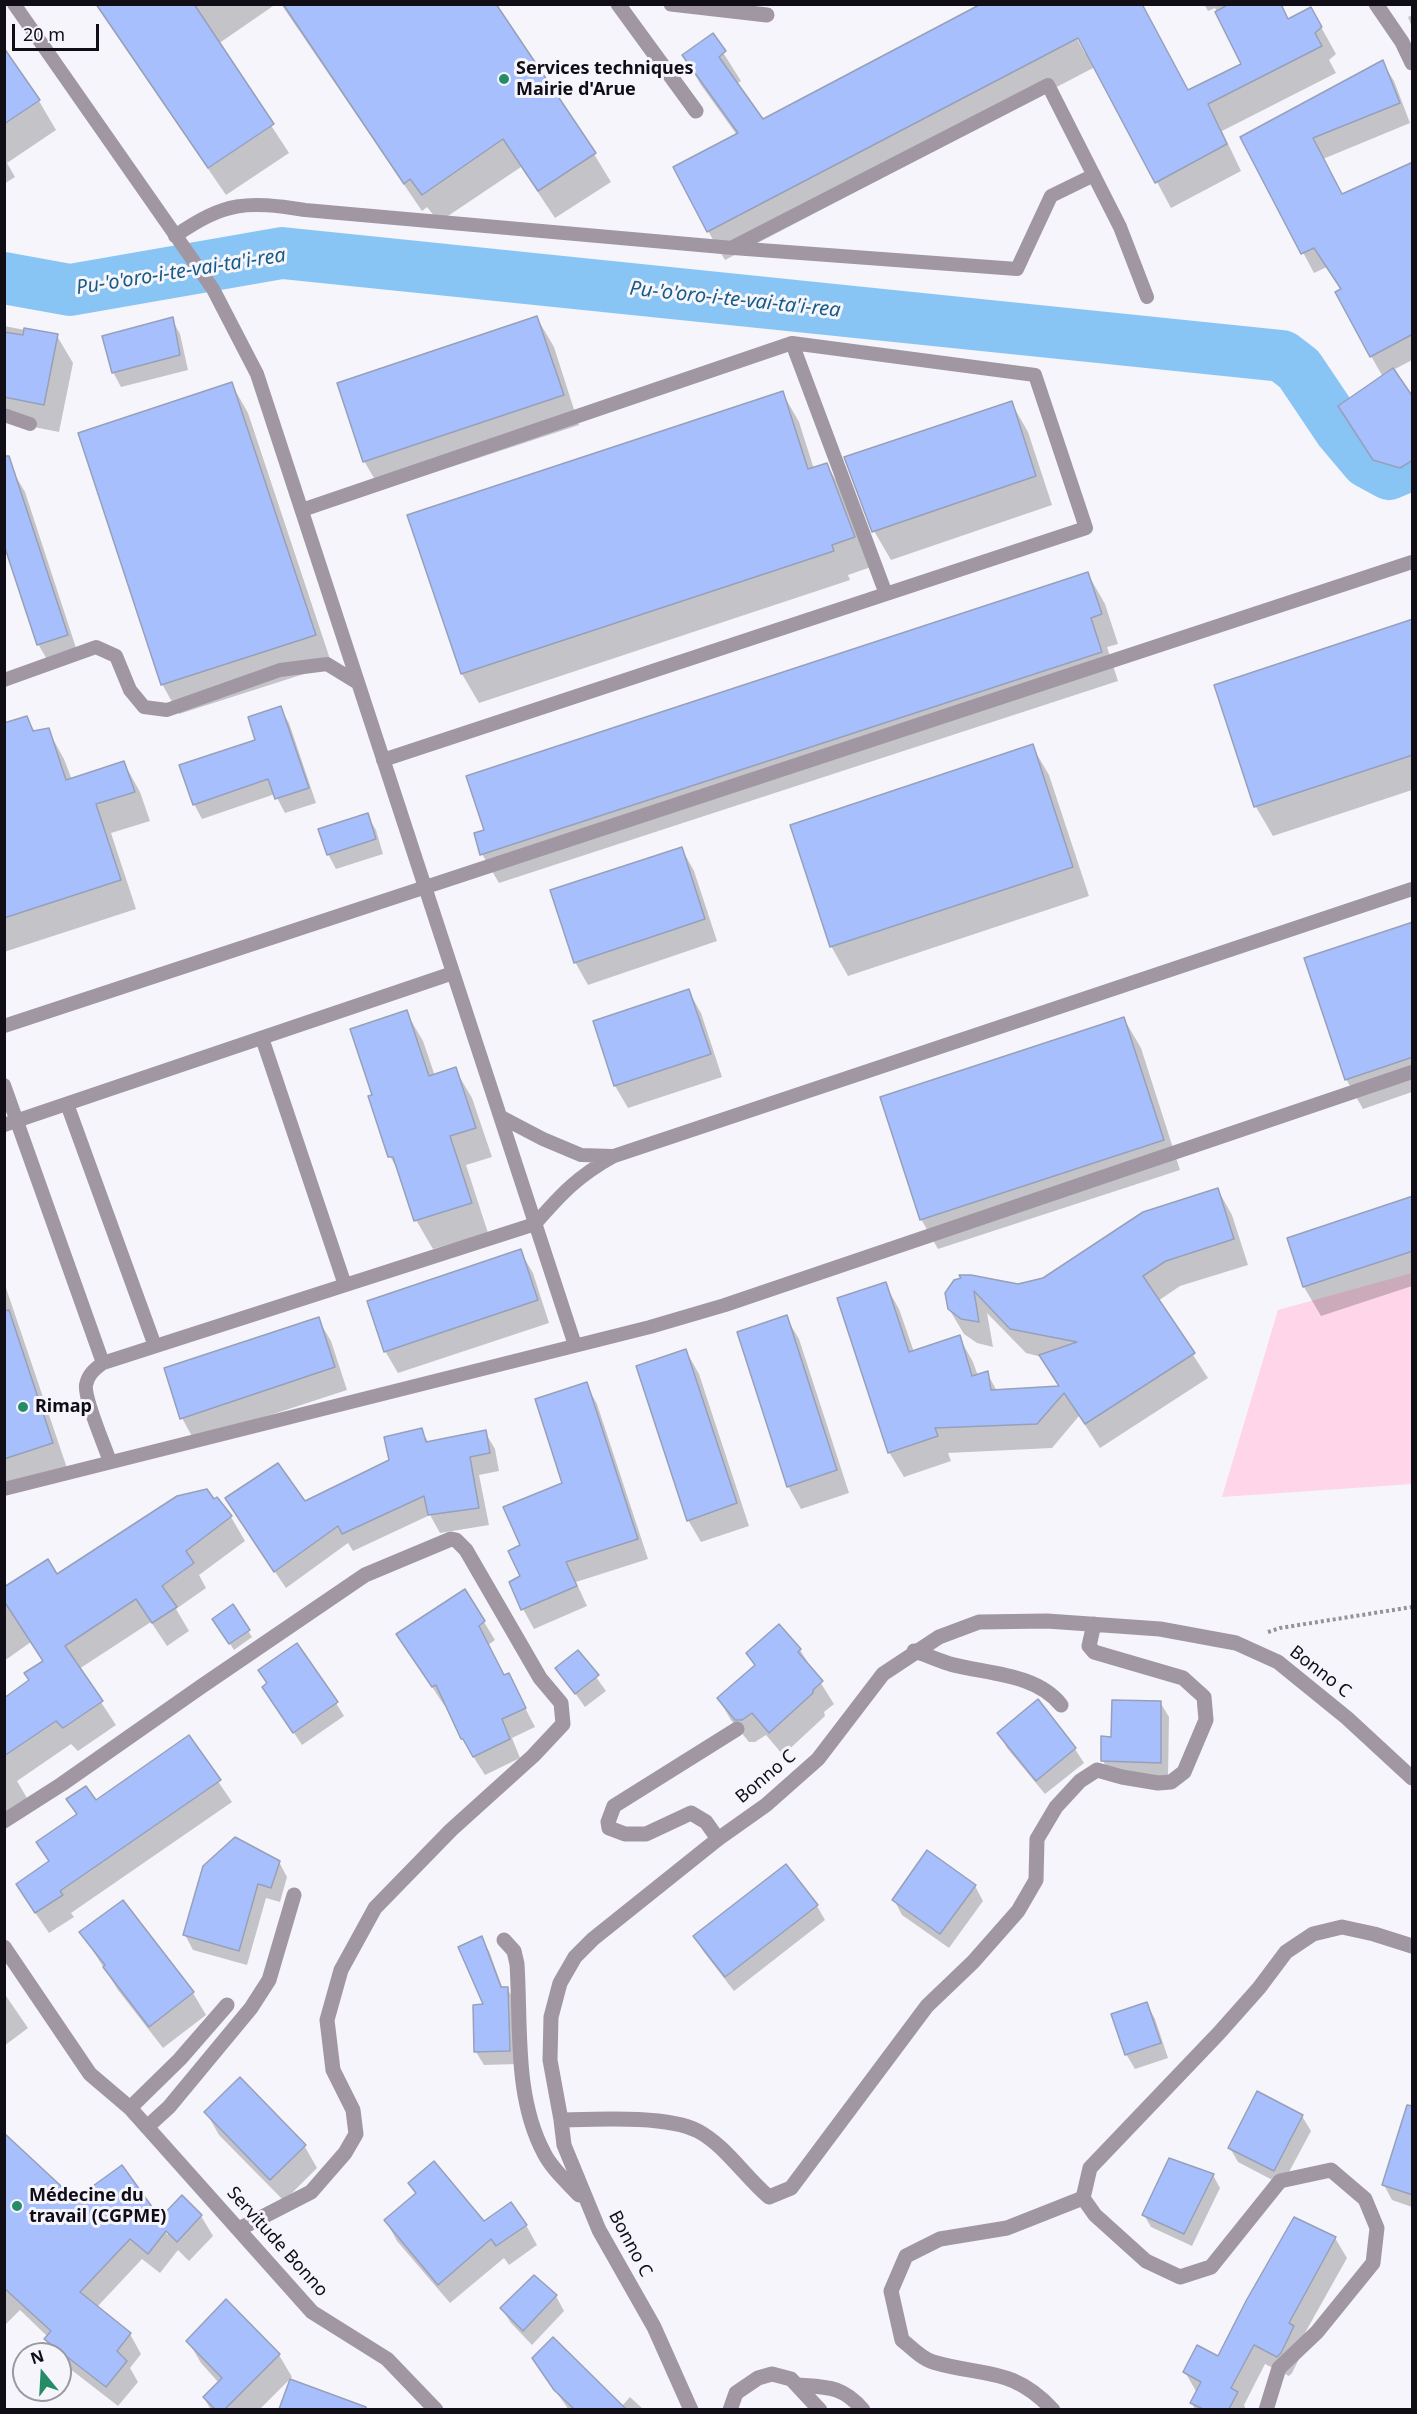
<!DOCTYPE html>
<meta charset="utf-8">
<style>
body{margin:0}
#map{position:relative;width:1417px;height:2414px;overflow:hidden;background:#f6f5fb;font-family:"Noto Sans",sans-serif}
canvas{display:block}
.frame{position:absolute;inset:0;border:6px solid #100d17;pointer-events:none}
.north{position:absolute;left:12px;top:2342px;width:60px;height:60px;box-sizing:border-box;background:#f6f5fb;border:2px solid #9a98a0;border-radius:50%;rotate:342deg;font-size:16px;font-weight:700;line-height:24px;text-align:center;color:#100d17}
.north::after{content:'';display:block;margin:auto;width:21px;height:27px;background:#268c68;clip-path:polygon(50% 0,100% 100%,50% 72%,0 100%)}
.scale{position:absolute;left:12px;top:24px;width:87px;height:27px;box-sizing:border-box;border:3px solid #100d17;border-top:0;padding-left:8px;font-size:18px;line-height:21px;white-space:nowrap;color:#100d17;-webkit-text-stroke:4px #f6f5fb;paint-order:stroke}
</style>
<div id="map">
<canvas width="1417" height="2414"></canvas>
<div class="frame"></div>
<div class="north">N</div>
<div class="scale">20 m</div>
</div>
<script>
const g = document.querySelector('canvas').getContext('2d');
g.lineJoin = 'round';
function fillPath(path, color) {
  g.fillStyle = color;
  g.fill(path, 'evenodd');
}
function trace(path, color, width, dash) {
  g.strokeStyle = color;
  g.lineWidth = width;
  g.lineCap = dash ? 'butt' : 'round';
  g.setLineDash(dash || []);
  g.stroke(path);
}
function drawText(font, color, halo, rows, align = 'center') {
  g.font = font + ' "Noto Sans",sans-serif';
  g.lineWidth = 6;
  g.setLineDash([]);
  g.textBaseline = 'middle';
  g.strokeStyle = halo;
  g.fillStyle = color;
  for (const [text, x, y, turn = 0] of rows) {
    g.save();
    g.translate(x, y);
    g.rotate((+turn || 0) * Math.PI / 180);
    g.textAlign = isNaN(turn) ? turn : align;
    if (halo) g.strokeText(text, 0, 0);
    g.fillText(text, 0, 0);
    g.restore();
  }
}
fillPath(new Path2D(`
 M 1412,1273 L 1412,1484 L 1222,1497 L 1278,1310 Z`), '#fed5e9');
fillPath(new Path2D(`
 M 95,4 L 276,4 L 218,44 L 289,153 L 226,195 Z
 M 281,4 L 494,4 L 594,154 L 611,182 L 555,218 L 521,167 L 439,222 L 427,207 L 422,211 Z
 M 1049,4 L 1077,39 L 1085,53 L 1098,44 L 1189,91 L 1243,64 L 1215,8 L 1208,11 L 1204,4 L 1281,4 L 1289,20 L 1311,9 L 1336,54 L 1329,60 L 1336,73 L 1222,131 L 1241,171 L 1171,208 L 1095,67 L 725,260 L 708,231 L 737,135 L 701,85 L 684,56 L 712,35 L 741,81 L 736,84 L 762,121 Z
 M 1412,15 L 1412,27 L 1408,17 Z
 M 4,51 L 39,101 L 56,130 L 7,163 L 15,177 L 4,184 Z
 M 1382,62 L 1394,81 L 1410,123 L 1323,159 L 1343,195 L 1412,164 L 1412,360 L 1395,369 L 1412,397 L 1412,487 L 1386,480 L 1351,426 L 1383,377 L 1371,356 L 1342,290 L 1327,267 L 1314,273 L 1242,138 Z
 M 537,318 L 554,347 L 579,425 L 381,490 L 364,461 Z
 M 172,319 L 180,334 L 188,370 L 121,387 L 113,372 Z
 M 4,326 L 57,336 L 73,363 L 59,432 L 4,421 Z
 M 231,383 L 248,413 L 332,665 L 179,714 L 162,684 Z
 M 782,392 L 799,422 L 814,469 L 827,465 L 844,494 L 871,567 L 848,575 L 850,580 L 479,703 L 462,674 L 409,515 Z
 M 1011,402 L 1028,432 L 1052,505 L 891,560 L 874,531 Z
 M 12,470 L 25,492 L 79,657 L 51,666 L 38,644 Z
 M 1088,574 L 1105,604 L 1118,644 L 1107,647 L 1118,681 L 499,883 L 482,854 Z
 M 1412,621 L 1412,790 L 1273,836 L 1256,807 L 1216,686 Z
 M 280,708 L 289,723 L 316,803 L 285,813 L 275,794 L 202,819 L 194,804 L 257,741 Z
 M 26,717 L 35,732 L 48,730 L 64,759 L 72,780 L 124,763 L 140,792 L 150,821 L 111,833 L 136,909 L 4,952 L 4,724 Z
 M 1032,746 L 1049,775 L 1089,896 L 848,976 L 831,946 Z
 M 367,815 L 376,830 L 383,854 L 336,869 L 328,854 Z
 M 682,849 L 694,871 L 717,941 L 588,985 L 575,962 Z
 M 1412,924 L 1412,1092 L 1363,1109 L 1346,1079 Z
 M 688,990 L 701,1013 L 722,1077 L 628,1108 L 615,1086 L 595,1022 Z
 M 406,1012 L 423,1041 L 435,1076 L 455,1069 L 472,1098 L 492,1157 L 466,1165 L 488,1233 L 433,1249 L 416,1220 L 401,1176 L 390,1156 L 374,1096 Z
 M 1124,1019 L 1141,1048 L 1180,1170 L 938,1249 L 921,1219 Z
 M 1218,1190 L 1232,1215 L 1248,1265 L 1180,1286 L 1158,1301 L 1208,1378 L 1100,1448 L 1079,1416 L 1052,1448 L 948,1453 L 951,1461 L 904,1477 L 889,1452 L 885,1284 L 899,1309 L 914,1352 L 959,1337 L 973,1362 L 978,1376 L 987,1373 L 997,1391 L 1060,1387 L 1042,1357 L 1026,1353 L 987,1313 L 993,1347 L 977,1343 L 964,1334 L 949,1309 L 946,1293 L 1018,1286 L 1043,1280 Z
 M 1412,1198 L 1412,1286 L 1321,1316 L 1304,1287 L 1289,1239 Z
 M 520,1251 L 533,1273 L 549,1323 L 398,1373 L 385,1351 Z
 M 4,1282 L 68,1471 L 4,1491 Z
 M 786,1317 L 799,1339 L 849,1493 L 801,1509 L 788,1486 Z
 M 318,1319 L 331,1341 L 347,1390 L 194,1440 L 182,1418 Z
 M 686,1351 L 699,1374 L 749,1526 L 701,1542 L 688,1520 Z
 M 586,1384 L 597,1404 L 648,1559 L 576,1582 L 587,1606 L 534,1629 L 523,1609 L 522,1546 L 564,1484 Z
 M 421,1430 L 429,1443 L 485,1432 L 495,1449 L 499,1471 L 479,1475 L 489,1525 L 440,1533 L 430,1515 L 353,1551 L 348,1543 L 286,1588 L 237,1516 L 305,1503 L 391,1461 Z
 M 214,1501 L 231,1517 L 245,1541 L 199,1575 L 206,1588 L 176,1609 L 189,1631 L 167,1646 L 151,1622 L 79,1669 L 116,1725 L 78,1751 L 71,1744 L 17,1781 L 31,1805 L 4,1823 L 4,1700 L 30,1681 L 44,1662 L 31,1642 L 4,1661 L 4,1589 L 57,1576 Z
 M 465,1591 L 495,1640 L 488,1645 L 504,1677 L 508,1675 L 535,1727 L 512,1738 L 520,1758 L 485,1775 L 462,1739 L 446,1704 L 444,1705 L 409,1652 Z
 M 218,1626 L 248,1631 L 252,1637 L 234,1650 Z
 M 800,1650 L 834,1704 L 824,1712 L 825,1716 L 783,1755 L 766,1735 L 755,1742 L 749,1742 L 731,1720 L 718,1698 L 755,1666 L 747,1653 Z
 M 578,1652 L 606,1691 L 585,1707 L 557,1668 Z
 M 264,1688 L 336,1703 L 344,1716 L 302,1745 Z
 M 1160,1702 L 1169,1717 L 1168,1778 L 1111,1775 L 1103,1761 L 1113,1739 Z
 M 999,1733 L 1075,1749 L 1084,1763 L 1045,1794 L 1007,1748 Z
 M 188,1737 L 232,1802 L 71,1913 L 74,1917 L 49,1933 L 30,1905 L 49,1862 L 38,1843 L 77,1816 L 68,1800 L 95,1802 Z
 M 279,1862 L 287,1877 L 280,1902 L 266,1898 L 247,1965 L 193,1950 L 185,1935 Z
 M 975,1886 L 983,1901 L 949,1948 L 902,1915 L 894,1900 Z
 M 817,1906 L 825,1920 L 734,1991 L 703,1951 L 695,1937 Z
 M 81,1932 L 193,1993 L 206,2015 L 163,2048 L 118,1990 Z
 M 481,1938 L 489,1951 L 503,1989 L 507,1988 L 515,2002 L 517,2064 L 484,2065 L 476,2052 L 485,2006 Z
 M 4,1993 L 28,2028 L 4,2046 Z
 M 1147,2004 L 1155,2019 L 1168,2058 L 1135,2069 L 1126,2054 Z
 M 206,2112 L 304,2145 L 317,2168 L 284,2201 L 219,2135 Z
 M 1302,2116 L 1311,2131 L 1282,2185 L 1238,2162 L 1230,2148 Z
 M 4,2135 L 74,2201 L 159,2220 L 201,2216 L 213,2236 L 189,2261 L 178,2250 L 160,2273 L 142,2259 L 97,2307 L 130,2334 L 141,2354 L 130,2368 L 138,2382 L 118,2406 L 60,2361 L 60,2354 L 54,2354 L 46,2340 L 48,2337 L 20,2310 L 4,2326 ZM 160,2227 L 168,2231 L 168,2235 Z
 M 1412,2149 L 1412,2207 L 1392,2200 L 1384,2185 Z
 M 1213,2175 L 1220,2188 L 1192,2246 L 1151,2227 L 1144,2215 Z
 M 409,2183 L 484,2223 L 526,2225 L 537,2245 L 509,2265 L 504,2258 L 450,2303 L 397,2241 L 386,2221 L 416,2195 Z
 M 1335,2238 L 1347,2258 L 1301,2340 L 1305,2347 L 1292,2373 L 1289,2376 L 1265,2364 L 1244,2405 L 1246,2410 L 1195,2410 L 1192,2403 L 1197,2393 L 1185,2372 L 1219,2358 Z
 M 556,2296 L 564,2311 L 532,2345 L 511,2323 L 502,2309 Z
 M 188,2341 L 279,2355 L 292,2377 L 259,2410 L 211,2410 L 204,2398 L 219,2383 L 201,2363 Z
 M 533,2359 L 621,2407 L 630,2397 L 644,2410 L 569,2410 Z
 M 291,2381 L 338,2398 L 345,2410 L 281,2410 Z`), '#0003');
trace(new Path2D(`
 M 4,278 L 70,290 L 282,253 L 1282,356 L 1299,369 L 1340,430 L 1367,462 L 1389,474 L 1412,464`), '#89c5f4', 52);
const building = new Path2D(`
 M 96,4 L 194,4 L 274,124 L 208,168 Z
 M 283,4 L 496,4 L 596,153 L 538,191 L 503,139 L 422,195 L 410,179 L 404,184 Z
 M 981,4 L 1142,4 L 1188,90 L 1241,64 L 1215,12 L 1229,4 L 1281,4 L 1288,19 L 1311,7 L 1322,27 L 1315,33 L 1322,46 L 1208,104 L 1227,144 L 1155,183 L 1078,38 L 707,232 L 673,167 L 738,133 L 682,55 L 713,33 L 726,51 L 719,57 L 763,119 Z
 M 4,48 L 40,100 L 4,124 Z
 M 1383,60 L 1400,103 L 1313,138 L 1342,194 L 1413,162 L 1413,334 L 1370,357 L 1335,292 L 1341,289 L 1314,248 L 1301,254 L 1240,137 Z
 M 537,316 L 564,395 L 363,462 L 337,383 Z
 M 173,317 L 180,355 L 112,373 L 102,336 Z
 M 24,328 L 58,334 L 44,405 L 4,397 L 4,332 L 23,335 Z
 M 1393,368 L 1413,397 L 1413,460 L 1400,468 L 1373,460 L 1338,406 Z
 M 232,382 L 316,635 L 161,685 L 78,433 Z
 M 783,391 L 808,469 L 827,463 L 855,537 L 832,545 L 834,551 L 461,674 L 407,515 Z
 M 1012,401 L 1036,476 L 872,532 L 844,457 Z
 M 4,456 L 9,456 L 68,635 L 37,645 L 4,545 Z
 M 1088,572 L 1102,614 L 1091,618 L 1102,652 L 480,855 L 474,833 L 484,830 L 466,776 Z
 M 1413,619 L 1413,755 L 1254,807 L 1214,685 Z
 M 281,706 L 309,788 L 275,799 L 268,779 L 193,805 L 179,765 L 255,740 L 248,717 Z
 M 27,716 L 33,731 L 49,728 L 66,780 L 124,761 L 135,792 L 96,804 L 121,880 L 4,918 L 4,723 Z
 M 1033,744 L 1073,867 L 830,947 L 790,825 Z
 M 368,813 L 376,839 L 327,855 L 318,829 Z
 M 682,847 L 705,919 L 574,963 L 550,890 Z
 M 1413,922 L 1413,1057 L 1345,1080 L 1304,958 Z
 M 689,989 L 711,1054 L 614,1086 L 593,1021 Z
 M 407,1010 L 429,1076 L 456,1067 L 476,1128 L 450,1136 L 472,1203 L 414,1221 L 393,1157 L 388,1157 L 368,1096 L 372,1095 L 350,1029 Z
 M 1124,1017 L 1164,1140 L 920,1220 L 880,1097 Z
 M 1218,1188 L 1234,1239 L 1166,1261 L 1143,1276 L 1195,1353 L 1085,1424 L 1064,1393 L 1037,1424 L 935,1428 L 938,1436 L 888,1453 L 837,1298 L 886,1282 L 909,1352 L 960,1335 L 972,1376 L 988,1371 L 991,1390 L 1059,1386 L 1039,1355 L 1077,1342 L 1010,1329 L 974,1291 L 979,1322 L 961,1319 L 948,1309 L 945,1293 L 954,1280 L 961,1278 L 959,1275 L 971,1275 L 1018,1284 L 1043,1278 L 1143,1212 Z
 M 1413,1196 L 1413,1251 L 1303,1287 L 1287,1238 Z
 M 521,1249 L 538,1300 L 384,1352 L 367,1301 Z
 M 9,1310 L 53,1443 L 4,1459 L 4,1311 Z
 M 787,1315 L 837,1470 L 787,1487 L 737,1332 Z
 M 319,1317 L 335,1367 L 180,1419 L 164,1368 Z
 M 686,1349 L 737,1503 L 687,1521 L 636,1366 Z
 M 587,1382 L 638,1539 L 566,1562 L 577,1586 L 521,1610 L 509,1582 L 520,1576 L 508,1551 L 520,1545 L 503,1507 L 562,1483 L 535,1399 Z
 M 422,1428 L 426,1442 L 486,1430 L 490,1453 L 470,1457 L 479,1508 L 428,1515 L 424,1496 L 342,1534 L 338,1526 L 274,1572 L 225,1498 L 278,1463 L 305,1501 L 389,1460 L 384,1437 Z
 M 207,1489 L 214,1499 L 217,1497 L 232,1516 L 186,1551 L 194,1563 L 162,1586 L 177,1607 L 152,1623 L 136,1599 L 65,1646 L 103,1701 L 63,1728 L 56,1721 L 4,1756 L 4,1698 L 29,1680 L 24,1673 L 43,1661 L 4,1601 L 4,1587 L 48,1559 L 57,1574 L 177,1496 Z
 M 465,1589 L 485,1621 L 479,1626 L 504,1675 L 509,1673 L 526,1708 L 502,1719 L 510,1739 L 473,1757 L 463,1739 L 461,1739 L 436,1685 L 432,1687 L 396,1634 Z
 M 233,1604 L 250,1630 L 229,1644 L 212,1619 Z
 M 779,1624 L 801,1649 L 798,1652 L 823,1681 L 813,1690 L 813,1693 L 769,1733 L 752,1713 L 742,1720 L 735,1720 L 717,1698 L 755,1665 L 746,1653 Z
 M 297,1643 L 338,1702 L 293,1733 L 262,1687 L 267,1683 L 258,1670 Z
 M 578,1650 L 599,1675 L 575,1694 L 555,1668 Z
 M 1038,1699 L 1076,1748 L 1036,1781 L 997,1733 Z
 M 1112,1700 L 1161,1701 L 1161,1763 L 1101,1761 L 1101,1736 L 1111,1737 Z
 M 189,1735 L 221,1780 L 60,1891 L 63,1895 L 35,1913 L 16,1884 L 49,1861 L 36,1842 L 77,1814 L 66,1799 L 86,1786 L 96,1800 Z
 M 235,1837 L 280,1861 L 271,1888 L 258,1884 L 239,1951 L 183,1935 L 203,1866 Z
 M 927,1850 L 976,1885 L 940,1934 L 892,1900 Z
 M 786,1864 L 818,1905 L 725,1977 L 693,1936 Z
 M 123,1900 L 194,1992 L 149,2027 L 103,1967 L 105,1965 L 79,1932 Z
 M 482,1936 L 501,1987 L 508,1987 L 510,2051 L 474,2052 L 473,2005 L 483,2004 L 458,1947 Z
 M 1147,2002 L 1161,2043 L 1125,2055 L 1111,2014 Z
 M 240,2077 L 306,2145 L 270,2180 L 204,2112 Z
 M 1257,2091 L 1303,2115 L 1274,2171 L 1228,2148 Z
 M 1407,2105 L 1413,2106 L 1413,2195 L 1382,2185 Z
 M 4,2133 L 75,2199 L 122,2165 L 160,2218 L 182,2195 L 202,2215 L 177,2242 L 166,2231 L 148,2254 L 130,2239 L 80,2292 L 131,2333 L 117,2351 L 127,2361 L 106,2387 L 44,2339 L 51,2331 L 4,2288 Z
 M 1169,2158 L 1214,2174 L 1184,2234 L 1142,2215 Z
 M 434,2161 L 484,2221 L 511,2202 L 527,2225 L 496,2246 L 491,2239 L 438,2285 L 384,2220 L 416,2193 L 408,2183 Z
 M 1294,2217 L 1336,2237 L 1289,2323 L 1294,2326 L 1281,2353 L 1277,2357 L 1254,2345 L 1231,2388 L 1238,2392 L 1229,2409 L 1203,2409 L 1190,2403 L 1201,2382 L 1183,2372 L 1197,2345 L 1218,2356 L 1246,2301 Z
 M 534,2275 L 557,2295 L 523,2331 L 500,2308 Z
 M 226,2299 L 280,2354 L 225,2409 L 215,2409 L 203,2397 L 222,2378 L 186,2341 Z
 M 553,2337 L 626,2409 L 574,2409 L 554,2390 L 532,2358 Z
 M 290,2379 L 366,2407 L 366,2409 L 279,2409 Z`);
fillPath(building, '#a8bffd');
trace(building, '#96a0ba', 1.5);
trace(new Path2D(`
 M 1268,1632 L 1280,1628 L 1412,1607`), '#95939a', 4, [3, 3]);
trace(new Path2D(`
 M 14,4 L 213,289 L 257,374 L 575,1345
 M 175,236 C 226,201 246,201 305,210 L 733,248 L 1017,269 L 1051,196 L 1094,175
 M 733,247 L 1048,85 L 1120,227 L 1147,297
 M 4,415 L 30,424
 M 302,510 L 792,343 L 886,594
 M 4,680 L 96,647 L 116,656 L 130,690 L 144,707 L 167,710 L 280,670 L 327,664 L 358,683
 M 383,760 L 1086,528 L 1035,375 L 792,343
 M 4,1026 L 1412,562
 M 262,1038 L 345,1285
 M 4,1085 L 103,1363
 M 67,1104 L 155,1346
 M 501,1117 L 543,1139 L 581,1155 L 612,1156
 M 4,1125 L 453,973
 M 110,1462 C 105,1446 84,1399 86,1385 C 88,1374 95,1369 103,1363 L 535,1224 C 562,1193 578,1176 614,1156 L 1412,889
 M 4,1489 L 650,1327 L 725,1305 L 1412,1072`), '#a097a2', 14);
trace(new Path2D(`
 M 618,4 L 696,111
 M 671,4 L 767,15
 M 1376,4 L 1402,42 L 1412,63
 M 914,1651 C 926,1655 938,1660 950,1664 C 986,1674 1036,1673 1061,1705
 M 4,1821 L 62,1784 L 202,1686 L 365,1575 L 451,1539 L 456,1540 L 466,1550 L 540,1678 L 561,1703 L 563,1724 L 533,1756 L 451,1830 L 375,1908 L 341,1970 L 327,2020 L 333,2070 L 353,2110 L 356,2134 L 345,2153 L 311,2192 L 239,2229
 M 718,1839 L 706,1822 L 691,1813 L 646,1834 L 625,1834 L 609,1828 L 608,1822 L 614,1806 L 737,1729
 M 504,1940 L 514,1951 L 517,1964 C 521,2026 514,2097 544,2153 C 552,2169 567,2182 579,2195
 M 130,2108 L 180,2059 L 227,2005
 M 561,2120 C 597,2119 668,2115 698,2131 C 726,2146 745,2177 769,2197 L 791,2188 L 927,2006 L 973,1962 L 1018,1911 L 1036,1880 L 1037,1839 L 1056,1807 L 1080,1781 L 1097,1770 L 1122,1777 L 1158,1783 L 1171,1782 L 1184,1772 L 1206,1720 L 1204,1697 L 1183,1678 L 1094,1652 L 1089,1646 L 1094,1624
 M 147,2127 L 169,2107 L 251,2008 L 269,1980 L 294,1895
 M 798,2385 C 827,2387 843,2386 863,2410
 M 691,2410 L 654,2327 L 599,2230 L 564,2145 L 561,2120 L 550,2060 L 551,2017 L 560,1983 L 575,1957 L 593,1939 L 718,1839 L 766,1805 L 818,1759 L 883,1674 L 939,1637 L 979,1622 L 1047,1621 L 1160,1629 L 1236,1643 L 1278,1662 L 1347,1718 L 1412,1778
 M 730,2410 L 736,2393 L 758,2378 L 772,2374 L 791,2379 L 820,2410
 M 1053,2410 C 1012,2366 983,2377 933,2362 C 922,2359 911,2347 902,2340 L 891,2291 L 906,2256 L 940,2239 L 1007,2228 L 1083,2198
 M 1266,2410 L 1279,2368 L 1317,2332 L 1373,2263 L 1377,2228 L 1365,2199 L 1331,2170 L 1280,2181 L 1211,2267 L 1180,2277 L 1146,2261 L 1095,2215 L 1083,2198 L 1090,2168 L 1219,2033 L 1259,1988 L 1286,1952 L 1313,1934 L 1342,1927 L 1374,1934 L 1412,1946`), '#a097a2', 15);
trace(new Path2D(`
 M 4,1947 L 90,2074 L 130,2108 L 312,2312 L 387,2359 L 436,2410`), '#a097a2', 15);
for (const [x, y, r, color] of [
 [504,79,6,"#268c68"],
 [23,1407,6,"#268c68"],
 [17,2206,6,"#268c68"]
]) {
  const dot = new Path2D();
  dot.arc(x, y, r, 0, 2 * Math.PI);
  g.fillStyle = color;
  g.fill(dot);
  trace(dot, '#f6f5fb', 2);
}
drawText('bold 18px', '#100d17', '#f6f5fb', [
 ["Services techniques",516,69],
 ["Mairie d'Arue",516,90],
 ["Rimap",35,1407],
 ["Médecine du",29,2196],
 ["travail (CGPME)",29,2217]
], 'left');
drawText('18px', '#100d17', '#f6f5fb', [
 ["Bonno C",1320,1672,38],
 ["Bonno C",766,1777,-40],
 ["Servitude Bonno",277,2242,48],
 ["Bonno C",630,2244,62]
]);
drawText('italic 20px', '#175b87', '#f6f5fb', [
 ["Pu-'o'oro-i-te-vai-ta'i-rea",181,272,-9],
 ["Pu-'o'oro-i-te-vai-ta'i-rea",735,300,6]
]);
</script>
